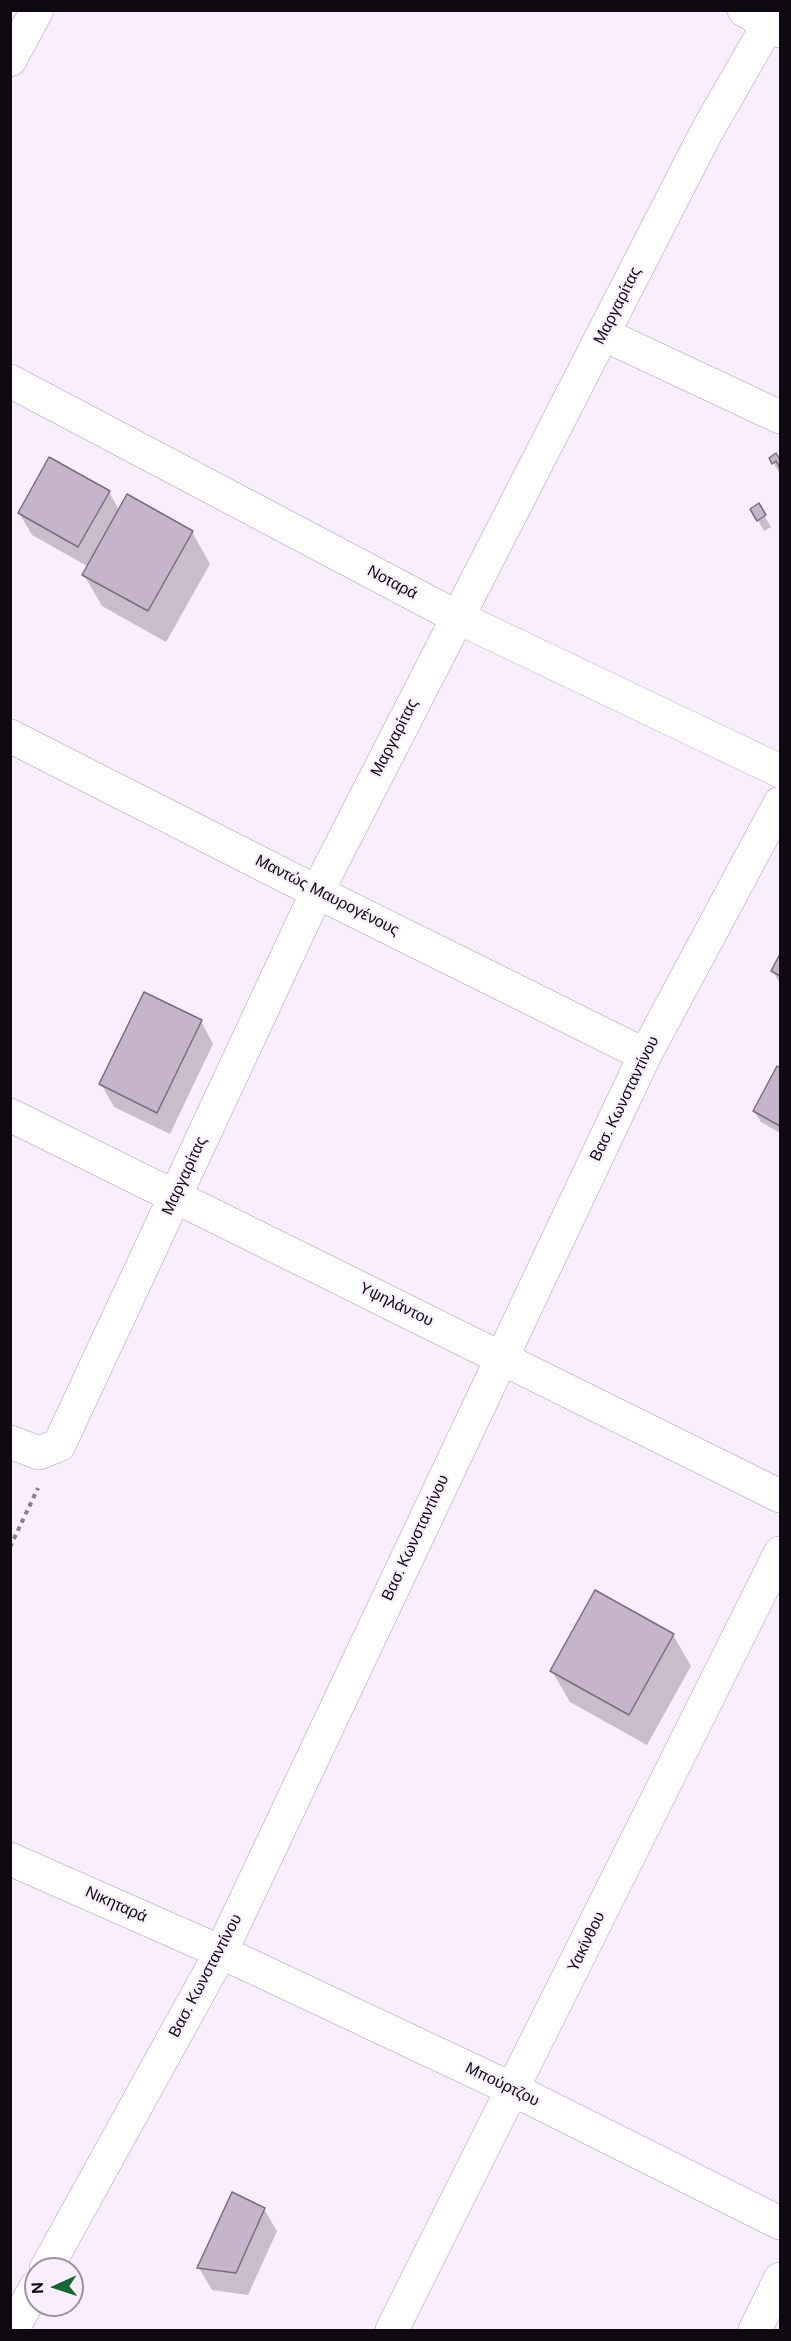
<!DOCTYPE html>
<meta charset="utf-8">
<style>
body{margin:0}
#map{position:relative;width:791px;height:2341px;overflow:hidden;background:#f9eefd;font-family:"DM Sans",sans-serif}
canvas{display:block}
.frame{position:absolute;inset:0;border:12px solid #0f0911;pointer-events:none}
.north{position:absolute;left:24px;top:2257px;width:60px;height:60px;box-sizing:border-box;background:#f9eefd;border:2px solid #9b929f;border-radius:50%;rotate:267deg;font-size:16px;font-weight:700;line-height:24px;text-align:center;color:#0f0911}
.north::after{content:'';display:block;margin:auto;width:21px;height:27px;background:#186635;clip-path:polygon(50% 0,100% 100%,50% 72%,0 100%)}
</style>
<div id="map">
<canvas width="791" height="2341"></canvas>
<div class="frame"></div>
<div class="north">N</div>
</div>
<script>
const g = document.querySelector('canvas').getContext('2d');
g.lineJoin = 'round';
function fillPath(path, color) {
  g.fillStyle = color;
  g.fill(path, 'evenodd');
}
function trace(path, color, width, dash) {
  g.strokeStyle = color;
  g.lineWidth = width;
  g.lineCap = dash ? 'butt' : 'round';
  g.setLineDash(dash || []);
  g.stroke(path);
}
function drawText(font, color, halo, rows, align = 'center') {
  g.font = font + ' "DM Sans",sans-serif';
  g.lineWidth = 4.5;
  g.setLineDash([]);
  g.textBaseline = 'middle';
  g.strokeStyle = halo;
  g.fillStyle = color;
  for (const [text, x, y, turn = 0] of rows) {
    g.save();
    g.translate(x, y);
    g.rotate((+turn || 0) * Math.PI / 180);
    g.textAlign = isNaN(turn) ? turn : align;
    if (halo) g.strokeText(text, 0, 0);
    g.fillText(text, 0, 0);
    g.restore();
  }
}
fillPath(new Path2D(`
 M 775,455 L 780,463 L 780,474 L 771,459 Z
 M 109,492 L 120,511 L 192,532 L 210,564 L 166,642 L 102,606 L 84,575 L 89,567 L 32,535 L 19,513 Z
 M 758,505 L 771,527 L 764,531 L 752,510 Z
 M 780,957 L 780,984 L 773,971 Z
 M 201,1021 L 213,1044 L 170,1134 L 114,1107 L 101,1084 Z
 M 777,1068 L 780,1070 L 780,1133 L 761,1122 L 754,1111 Z
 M 673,1635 L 691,1666 L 647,1745 L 570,1702 L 552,1671 Z
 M 264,2209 L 277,2231 L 248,2295 L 212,2290 L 199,2268 Z`), '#0003');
const building = new Path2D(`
 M 776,453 L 780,460 L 780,468 L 776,461 L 772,464 L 769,458 Z
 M 49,457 L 110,491 L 78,547 L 18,513 Z
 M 127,494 L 193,531 L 148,611 L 82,575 Z
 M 759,503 L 766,515 L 757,521 L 750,509 Z
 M 780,954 L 780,976 L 771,971 Z
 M 144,992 L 202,1020 L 157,1113 L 99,1084 Z
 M 777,1066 L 780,1068 L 780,1126 L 753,1111 Z
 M 595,1590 L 674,1634 L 629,1715 L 550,1671 Z
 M 232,2192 L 265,2208 L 236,2273 L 197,2268 Z`);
fillPath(building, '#c6b4cb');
trace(building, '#7b6b80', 1.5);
const street = new Path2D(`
 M 10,60 L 37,10
 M 603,334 L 780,417
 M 10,381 L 457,617 L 780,771
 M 10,736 L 317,892 L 645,1055
 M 10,1115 L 780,1496
 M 10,1442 L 39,1453 L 59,1445 L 317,892 L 707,131 L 768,25
 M 10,1859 L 221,1952 L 514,2090 L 780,2223
 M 46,2269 L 221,1952 L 645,1055 L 780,803
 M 12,2330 L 36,2287
 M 392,2330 L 780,1553
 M 755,2330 L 780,2279`);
const secondary = new Path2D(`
 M 744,10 L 780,31`);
trace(street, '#b09fb6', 34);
trace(secondary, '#b09fb6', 34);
trace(new Path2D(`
 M 10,1547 L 38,1488`), '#887f8b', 4, [4.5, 4.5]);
trace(street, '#fff', 33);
trace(secondary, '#fff', 33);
drawText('16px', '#0f0911', '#f9eefd', [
 ["Μαργαρίτας",618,306,-63],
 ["Νοταρά",392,583,28],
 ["Μαργαρίτας",395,738,-63],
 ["Μαντώς Μαυρογένους",327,896,27],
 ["Βασ. Κωνσταντίνου",625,1099,-64],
 ["Μαργαρίτας",185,1176,-65],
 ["Υψηλάντου",396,1305,26],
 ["Βασ. Κωνσταντίνου",416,1538,-65],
 ["Νικηταρά",116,1905,24],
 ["Υακίνθου",587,1942,-64],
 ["Βασ. Κωνσταντίνου",206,1976,-62],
 ["Μπούρτζου",502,2085,26]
]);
</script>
